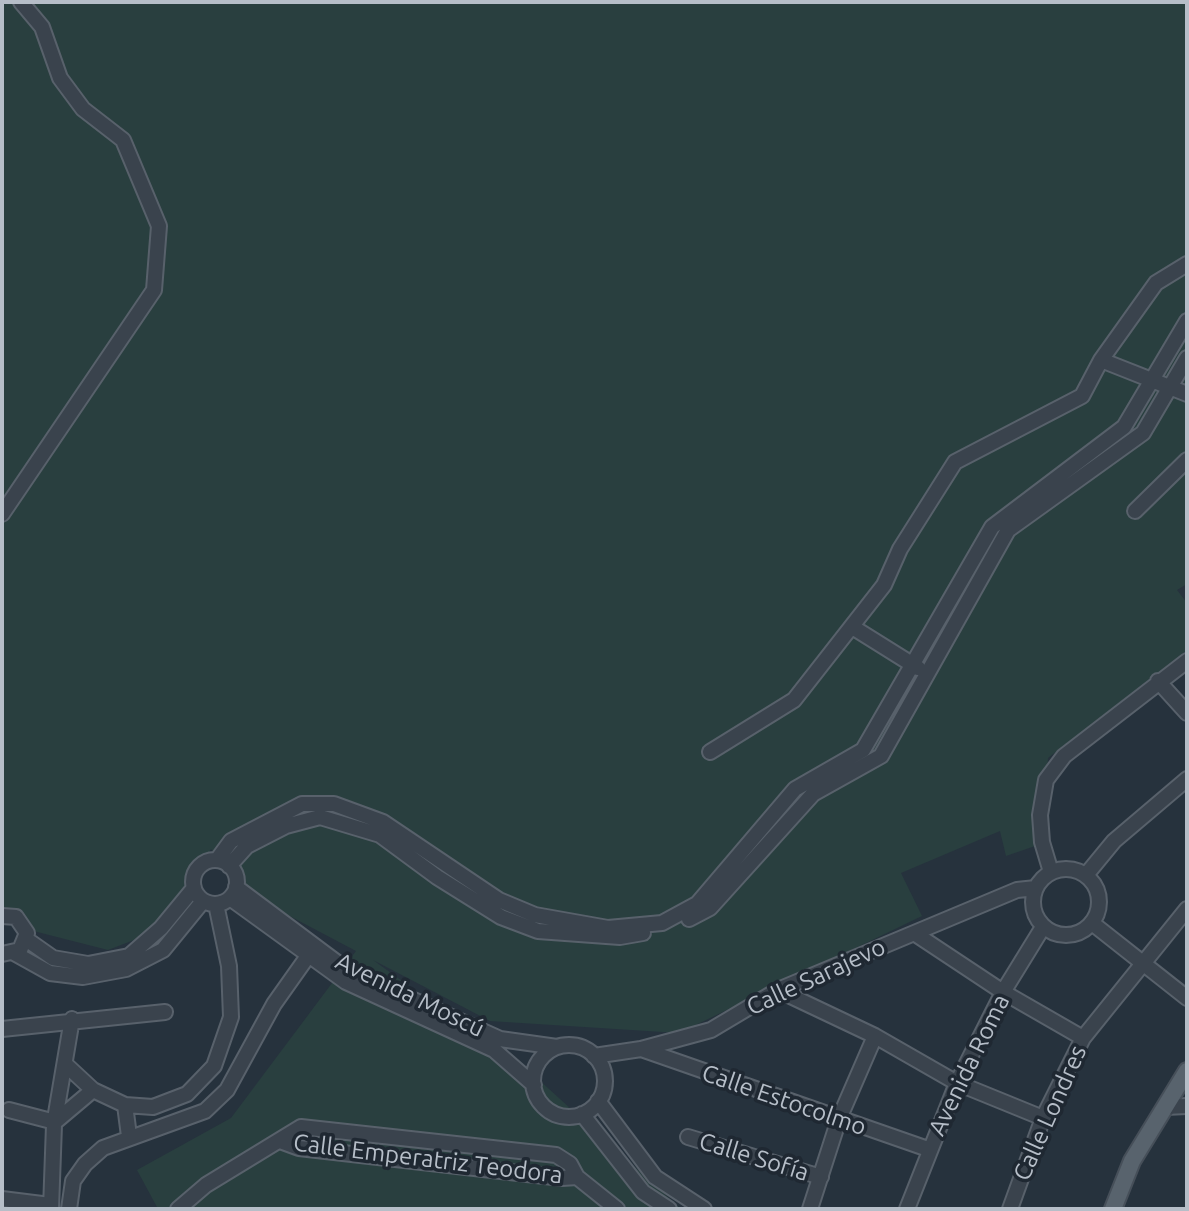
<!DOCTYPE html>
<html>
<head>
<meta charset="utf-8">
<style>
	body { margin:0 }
	#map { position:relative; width:1189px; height:1211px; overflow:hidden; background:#26323d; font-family:Ubuntu,sans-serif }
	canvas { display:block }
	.frame { position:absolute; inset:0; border:4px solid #b6bec8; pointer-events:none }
</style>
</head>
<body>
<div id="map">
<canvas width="1189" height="1211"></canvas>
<div class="frame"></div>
</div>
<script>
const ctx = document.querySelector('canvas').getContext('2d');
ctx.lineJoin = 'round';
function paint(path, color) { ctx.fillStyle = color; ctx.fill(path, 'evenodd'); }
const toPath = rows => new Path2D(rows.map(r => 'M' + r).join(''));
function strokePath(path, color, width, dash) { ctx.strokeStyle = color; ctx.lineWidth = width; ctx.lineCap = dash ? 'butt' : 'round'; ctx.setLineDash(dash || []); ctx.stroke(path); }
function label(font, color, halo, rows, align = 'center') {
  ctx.font = font + ' Ubuntu,sans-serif'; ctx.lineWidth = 7; ctx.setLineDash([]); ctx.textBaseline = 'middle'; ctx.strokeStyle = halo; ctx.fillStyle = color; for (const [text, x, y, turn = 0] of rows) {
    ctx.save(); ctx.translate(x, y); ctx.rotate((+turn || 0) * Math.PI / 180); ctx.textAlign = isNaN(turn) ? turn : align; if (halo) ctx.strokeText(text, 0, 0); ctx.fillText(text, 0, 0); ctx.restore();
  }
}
paint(toPath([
	[2,2,1187,2,1187,584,1177,590,1187,603,1187,650,1048,758,1041,844,1006,856,1000,831,901,873,922,916,679,1033,490,1021,373,960,538,1079,681,1209,158,1209,137,1170,231,1118,356,951,248,894,211,849,160,930,108,950,2,923]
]), '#293f3f');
const minor = toPath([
	[1101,360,1187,394],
	[1135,511,1187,460],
	[2,514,154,290,159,226,123,140,83,109,60,78,42,27,21,2],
	[854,628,918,668],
	[1158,681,1187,713],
	[710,752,794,700,884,585,900,549,955,462,1082,396,1101,360,1156,283,1187,264],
	[217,860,231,841,302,804,334,804,383,822,499,900,535,915,608,928,662,923,697,904,795,789,863,750,992,527,1124,427,1187,321],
	'193 882a22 22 0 1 1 44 0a22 22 0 1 1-44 0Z',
	[229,866,247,846,286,826,320,817,380,835,437,877,501,917,538,931,620,937,643,933],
	'1033 902a33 33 0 1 1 66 0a33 33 0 1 1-66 0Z',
	[1051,872,1042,842,1040,815,1046,780,1064,756,1187,661],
	[1086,875,1114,841,1187,779],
	[236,887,347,970,500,1039,557,1047],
	[230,898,346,982,494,1050,534,1085],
	[2,916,16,917,27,933,20,950,2,954],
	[689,919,710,908,813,794,881,756,1008,530,1143,433,1187,358],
	[1092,923,1187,998],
	[914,933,1003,992,1083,1038],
	[26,939,53,958,88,964,129,956,161,928,194,888],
	[14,953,50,973,83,977,126,969,163,950,203,901],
	[778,990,875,1036,957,1083,1043,1118],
	[2,1029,165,1012],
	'533 1081a36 36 0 1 1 72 0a36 36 0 1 1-72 0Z',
	[641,1049,928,1149],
	[594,1056,641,1049,711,1030,778,990,1017,890,1036,888],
	[65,1064,93,1090,125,1105,153,1107,187,1094,214,1066,231,1017,229,966,216,904],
	[598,1101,655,1177,704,1209],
	[125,1105,129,1136],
	[1165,1107,1187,1106],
	[9,1110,55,1122,93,1090],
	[582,1114,643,1192,669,1209],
	[688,1137,821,1177],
	[280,1141,299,1148,562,1178,577,1177],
	[2,1199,50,1205],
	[51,1209,54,1125,72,1019],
	[69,1209,73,1181,85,1164,103,1148,205,1111,227,1090,274,1004,308,956],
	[178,1209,206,1185,301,1127,556,1155,570,1164,577,1177,617,1209],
	[810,1209,839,1119,875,1036],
	[907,1209,957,1083,1003,992,1043,927],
	[1010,1209,1043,1118,1083,1038,1187,909]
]);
const major = toPath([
	[1113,1209,1132,1161,1187,1071]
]);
strokePath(minor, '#58616b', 18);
strokePath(major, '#464f59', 20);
strokePath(minor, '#3a434d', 14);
strokePath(major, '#58636d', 16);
label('24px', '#b6bec8', '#1f2832', [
	["Calle Sarajevo",816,977,-25],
	["Avenida Moscú",410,995,26],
	["Avenida Roma",969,1065,-64],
	["Calle Estocolmo",784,1100,19],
	["Calle Londres",1050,1113,-66],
	["Calle Sofía",754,1157,17],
	["Calle Emperatriz Teodora",428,1159,7]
]);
</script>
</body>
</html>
